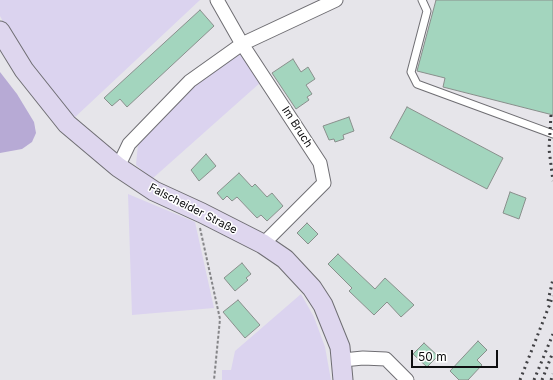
<!DOCTYPE html>
<html>
<head>
<meta charset="utf-8">
<style>
	body { margin:0 }
	#map { position:relative; width:553px; height:380px; overflow:hidden; background:#e6e5ea; font-family:Inter,sans-serif }
	canvas { display:block }
	.scale { position:absolute; left:411px; top:350px; width:87px; height:18px; box-sizing:border-box; border:2px solid #0e0e10; border-top:0; padding-left:5px; font-size:12px; line-height:14px; white-space:nowrap; color:#0e0e10; -webkit-text-stroke:3px #fff; paint-order:stroke }
</style>
</head>
<body>
<div id="map">
<canvas width="553" height="380"></canvas>
<div class="scale">50 m</div>
</div>
<script>
const ctx = document.querySelector('canvas').getContext('2d');
ctx.lineJoin = 'round';
function paint(path, color) { ctx.fillStyle = color; ctx.fill(path, 'evenodd'); }
const toPath = rows => new Path2D(rows.map(r => 'M' + r).join(''));
function strokePath(path, color, width, dash) { ctx.strokeStyle = color; ctx.lineWidth = width; ctx.lineCap = dash ? 'butt' : 'round'; ctx.setLineDash(dash || []); ctx.stroke(path); }
function label(font, color, halo, rows, align = 'center') {
  ctx.font = font + ' Inter,sans-serif'; ctx.lineWidth = 3; ctx.setLineDash([]); ctx.textBaseline = 'middle'; ctx.strokeStyle = halo; ctx.fillStyle = color; for (const [text, x, y, turn = 0] of rows) {
    ctx.save(); ctx.translate(x, y); ctx.rotate((+turn || 0) * Math.PI / 180); ctx.textAlign = isNaN(turn) ? turn : align; if (halo) ctx.strokeText(text, 0, 0); ctx.fillText(text, 0, 0); ctx.restore();
  }
}
paint(toPath([
	[0,0,200,0,72,120,28,67,0,16],
	[241,52,261,82,152,179,136,165,138,144,191,88],
	[128,194,195,222,214,308,132,315],
	[301,294,314,317,325,347,331,380,222,380,222,370,231,370,235,351]
]), '#dbd3ef');
paint(toPath([
	[0,72,17,94,34,122,36,133,32,142,22,149,0,153]
]), '#b7aad5');
const building = toPath([
	[436,0,553,0,553,115,443,87,445,78,417,71,436,0],
	[200,10,214,26,127,107,120,99,112,106,104,98,200,10],
	[293,59,301,72,308,67,315,79,306,85,312,94,307,97,309,100,296,109,272,73,293,59],
	[407,107,503,158,487,189,390,138,407,107],
	[349,117,354,131,343,135,344,139,335,142,334,139,329,140,323,126,349,117],
	[206,154,216,166,199,181,191,170,206,154],
	[239,173,252,187,255,184,267,197,272,193,283,206,267,221,261,215,257,218,237,197,232,201,227,196,223,200,217,193,239,173],
	[510,192,526,198,519,219,503,213,510,192],
	[307,223,318,234,308,244,297,233,307,223],
	[338,254,375,289,385,278,414,305,401,317,387,302,374,315,349,291,352,288,328,264,338,254],
	[242,263,251,274,246,278,248,280,235,291,224,278,242,263],
	[238,300,260,325,245,338,223,312,238,300],
	[478,341,487,350,477,360,482,365,468,380,459,380,450,371,478,341],
	[424,343,438,356,427,367,413,354,424,343]
]);
paint(building, '#a3d5be');
strokePath(building, '#898f8c', 1);
const lane = toPath([
	[422,0,427,11,411,72,417,84,553,134]
]);
const street = toPath([
	[217,0,242,44,320,163,324,183,263,244],
	[118,167,129,144,190,81,242,44,336,0],
	[343,360,363,358,386,359,407,380]
]);
const secondary = toPath([
	[0,31,24,70,67,124,118,167,154,191,202,213,263,244,285,259,312,288,323,305,340,347,343,380]
]);
strokePath(lane, '#6f6e73', 9);
strokePath(street, '#6f6e73', 15);
strokePath(secondary, '#6f6e73', 21);
strokePath(toPath([
	[200,228,220,319,214,380]
]), '#858588', 2, [3, 2]);
strokePath(lane, '#fff', 7);
strokePath(street, '#fff', 13);
strokePath(secondary, '#ded6ee', 19);
strokePath(toPath([
	[551,115,549,149,553,181],
	[548,301,553,279],
	[520,380,553,296],
	[534,380,553,334],
	[542,380,553,352],
	[551,380,553,374]
]), '#414144', 3, [2, 4]);
label('11px', '#0e0e10', '#fff', [
	["Im Bruch",297,127,57],
	["Falscheider Straße",193,209,27]
]);
</script>
</body>
</html>
